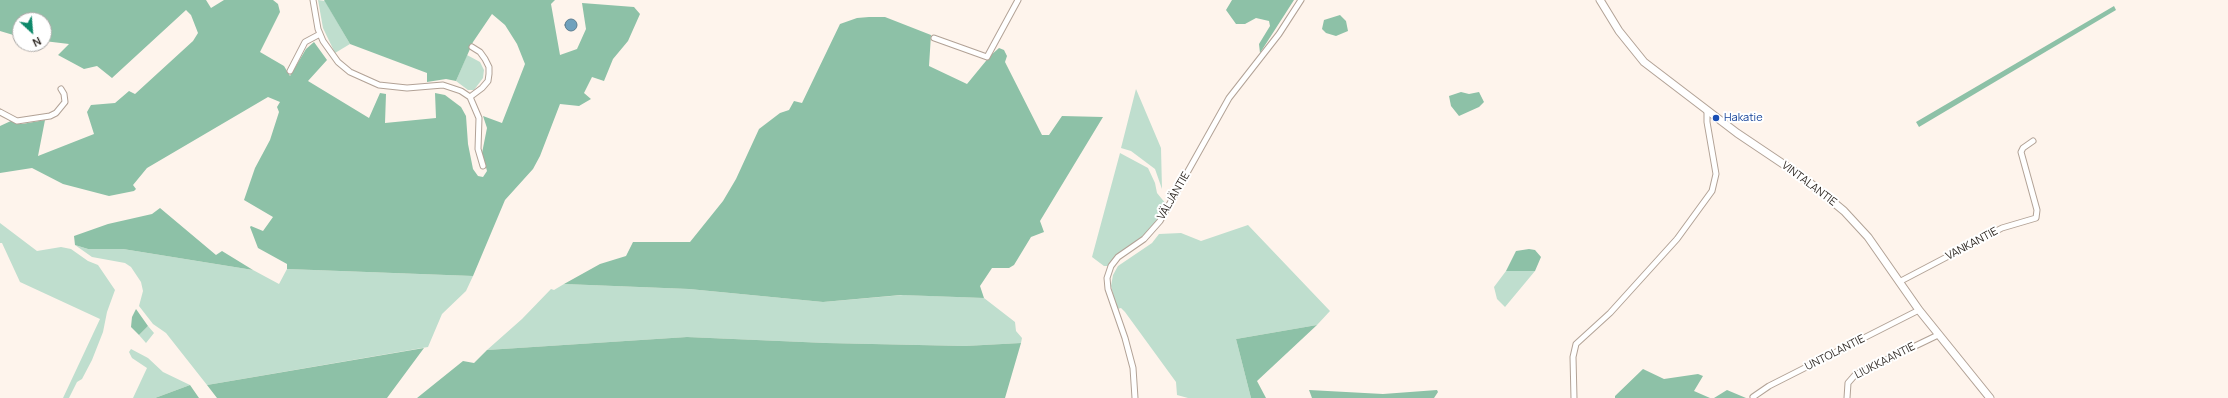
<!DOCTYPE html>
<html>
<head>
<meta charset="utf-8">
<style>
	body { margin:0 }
	#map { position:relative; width:2228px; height:398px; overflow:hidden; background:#fef4ec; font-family:Manrope,sans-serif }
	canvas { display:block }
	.north { position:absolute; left:12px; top:12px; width:40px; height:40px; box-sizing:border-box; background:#fff; border:1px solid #aca9a7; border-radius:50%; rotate:154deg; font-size:11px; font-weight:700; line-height:16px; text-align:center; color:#2f2924 }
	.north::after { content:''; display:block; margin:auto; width:14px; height:18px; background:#0d886a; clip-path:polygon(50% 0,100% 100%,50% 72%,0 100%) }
</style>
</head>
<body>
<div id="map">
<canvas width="2228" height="398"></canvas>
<div class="north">N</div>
</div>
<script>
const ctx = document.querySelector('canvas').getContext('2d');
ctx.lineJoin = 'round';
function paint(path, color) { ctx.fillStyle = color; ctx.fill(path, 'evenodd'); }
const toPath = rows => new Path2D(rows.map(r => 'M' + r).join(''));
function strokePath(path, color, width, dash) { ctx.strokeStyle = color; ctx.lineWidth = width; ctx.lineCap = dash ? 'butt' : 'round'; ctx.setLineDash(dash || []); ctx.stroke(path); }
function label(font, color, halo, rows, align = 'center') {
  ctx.font = font + ' Manrope,sans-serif'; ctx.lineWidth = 4; ctx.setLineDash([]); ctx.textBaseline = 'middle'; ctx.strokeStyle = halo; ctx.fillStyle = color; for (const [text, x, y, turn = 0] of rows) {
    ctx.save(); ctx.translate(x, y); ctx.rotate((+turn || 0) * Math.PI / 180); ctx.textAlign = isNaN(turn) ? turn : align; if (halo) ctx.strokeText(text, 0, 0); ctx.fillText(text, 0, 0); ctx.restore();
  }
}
paint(toPath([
	[318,0,325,1,350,44,335,53,323,28],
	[467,55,480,62,484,70,483,78,474,90,468,90,456,81],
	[1136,89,1161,148,1162,189,1155,169,1131,151,1121,148],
	[1120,153,1148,168,1155,183,1157,193,1166,204,1154,226,1142,239,1113,260,1108,266,1104,266,1092,257],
	[0,223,37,251,61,247,71,249,88,261,98,265,115,290,107,312,103,332,92,360,82,379,77,382,69,398,63,398,100,319,20,282,2,243,0,243],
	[1248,225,1330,311,1317,325,1236,339,1251,398,1188,398,1177,395,1176,382,1125,312,1121,308,1117,309,1111,286,1113,275,1118,266,1152,243,1159,234,1181,233,1201,241],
	[75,245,88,249,123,249,253,270,279,284,287,269,473,276,466,291,442,314,428,347,207,385,166,333,153,324,139,306,143,291,141,282,131,267,125,263,92,257],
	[1506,271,1535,271,1505,307,1497,299,1494,287],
	[564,284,689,289,823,302,903,295,984,298,1015,322,1016,331,1022,338,1021,343,965,346,826,343,687,337,487,350,522,319,551,289,554,290],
	[148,326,154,333,146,343,139,335],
	[131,349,148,358,163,372,190,385,155,398,133,398,147,368,132,358,129,352]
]), '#bfdece');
paint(toPath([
	[0,0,206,0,211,8,224,0,273,0,278,4,280,12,260,52,284,66,290,76,306,49,314,42,327,60,308,81,369,118,380,93,386,94,385,123,436,118,435,93,445,95,461,107,466,116,468,144,473,169,478,176,483,177,487,171,482,153,487,128,483,116,502,123,525,64,517,44,505,25,492,14,473,42,456,81,446,79,427,82,427,73,350,44,324,0,555,0,551,4,560,55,577,49,586,29,582,3,634,7,640,14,628,41,613,59,604,81,592,77,584,93,591,99,579,106,560,104,540,156,533,169,505,200,473,276,287,269,287,264,258,248,250,227,251,226,263,231,273,217,244,200,255,168,270,140,279,112,277,107,280,102,268,97,147,168,133,185,136,189,134,191,109,196,63,184,32,168,0,173,0,126,13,120,22,124,45,120,38,156,94,134,87,112,91,105,115,103,129,91,135,94,193,41,198,33,191,15,186,10,112,78,97,66,84,69,58,55,69,44,44,41,44,20,20,20,20,37,0,31],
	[1232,0,1294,0,1260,53,1259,44,1270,26,1269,21,1256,18,1245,24,1236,24,1226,10],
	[2114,6,2116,10,1919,127,1916,122],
	[1340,15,1346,21,1348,31,1336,36,1326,33,1322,29,1324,20],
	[869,17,885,17,931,35,929,66,967,84,990,56,999,48,1004,50,1007,56,1005,62,1042,135,1049,135,1062,116,1103,117,1040,221,1044,232,1031,237,1014,265,1009,268,992,268,980,286,984,298,901,295,823,302,689,289,564,284,600,264,626,256,633,242,690,242,723,201,736,179,759,129,780,113,789,110,794,101,802,103,840,24,857,18],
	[1461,92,1469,94,1479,92,1484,102,1479,107,1459,116,1451,106,1449,96],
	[160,208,216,255,222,251,253,270,123,249,88,249,75,245,74,236,108,224,152,214],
	[1529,249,1535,250,1541,257,1535,271,1506,271,1516,251],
	[136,309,148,326,139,335,131,327,132,317],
	[1317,325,1257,381,1266,398,1251,398,1236,339],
	[687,337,826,343,965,346,1021,343,1005,398,417,398,463,361,474,363,487,350],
	[424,348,387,398,217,398,207,385],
	[1643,369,1664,379,1698,374,1703,376,1694,391,1710,398,1615,398,1615,396],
	[190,385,199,398,155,398],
	[1309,390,1383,394,1437,390,1438,392,1434,398,1312,398],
	[1727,390,1746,398,1714,398]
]), '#8dc1a7');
const water = toPath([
	'565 25a6 6 0 1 1 12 0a6 6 0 1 1-12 0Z'
]);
paint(water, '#6fa1bd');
strokePath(water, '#5c7d8f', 1);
const minor = toPath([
	[313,0,318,29,323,41,338,62,350,72,379,85,407,88,443,85,461,91,470,97,479,118,478,149,483,166],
	[934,38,987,57,1018,0],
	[290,71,305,42,320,34],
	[470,97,482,88,488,81,489,74,489,67,485,59,480,52,472,47],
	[0,112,17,121,50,116,56,113,65,102,64,94,61,89],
	[1899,282,2002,228,2036,218,2037,210,2021,152,2023,148,2033,141],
	[1753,397,1769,386,1919,310],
	[1135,398,1133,368,1125,338,1108,289,1107,278,1111,266,1118,257,1144,239,1160,221,1229,98,1279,34,1301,0],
	[1574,398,1573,357,1576,344,1610,313,1677,239,1712,191,1716,174,1707,122,1707,111],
	[1847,398,1848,383,1855,375,1938,335]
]);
const tertiary = toPath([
	[1600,0,1619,31,1644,62,1737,133,1804,178,1844,211,1868,237,1919,310,1990,398]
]);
strokePath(minor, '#b2a296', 7);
strokePath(tertiary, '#b2a296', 9);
strokePath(minor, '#fff', 5);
strokePath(tertiary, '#fff', 7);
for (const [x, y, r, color] of [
	[1716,118,4,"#1a4fb4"]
]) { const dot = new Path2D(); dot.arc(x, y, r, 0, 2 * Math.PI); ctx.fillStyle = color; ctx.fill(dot); strokePath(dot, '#fff', 1.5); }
label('11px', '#164399', '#fff', [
	["Hakatie",1724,118]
], 'left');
label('11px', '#2f2924', '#fff', [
	["VINTALANTIE",1809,184,37],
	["VÄLJÄNTIE",1174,196,-60],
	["VANKANTIE",1972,244,-28],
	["UNTOLANTIE",1835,353,-27],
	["LIUKKAANTIE",1885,361,-27]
]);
</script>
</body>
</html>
